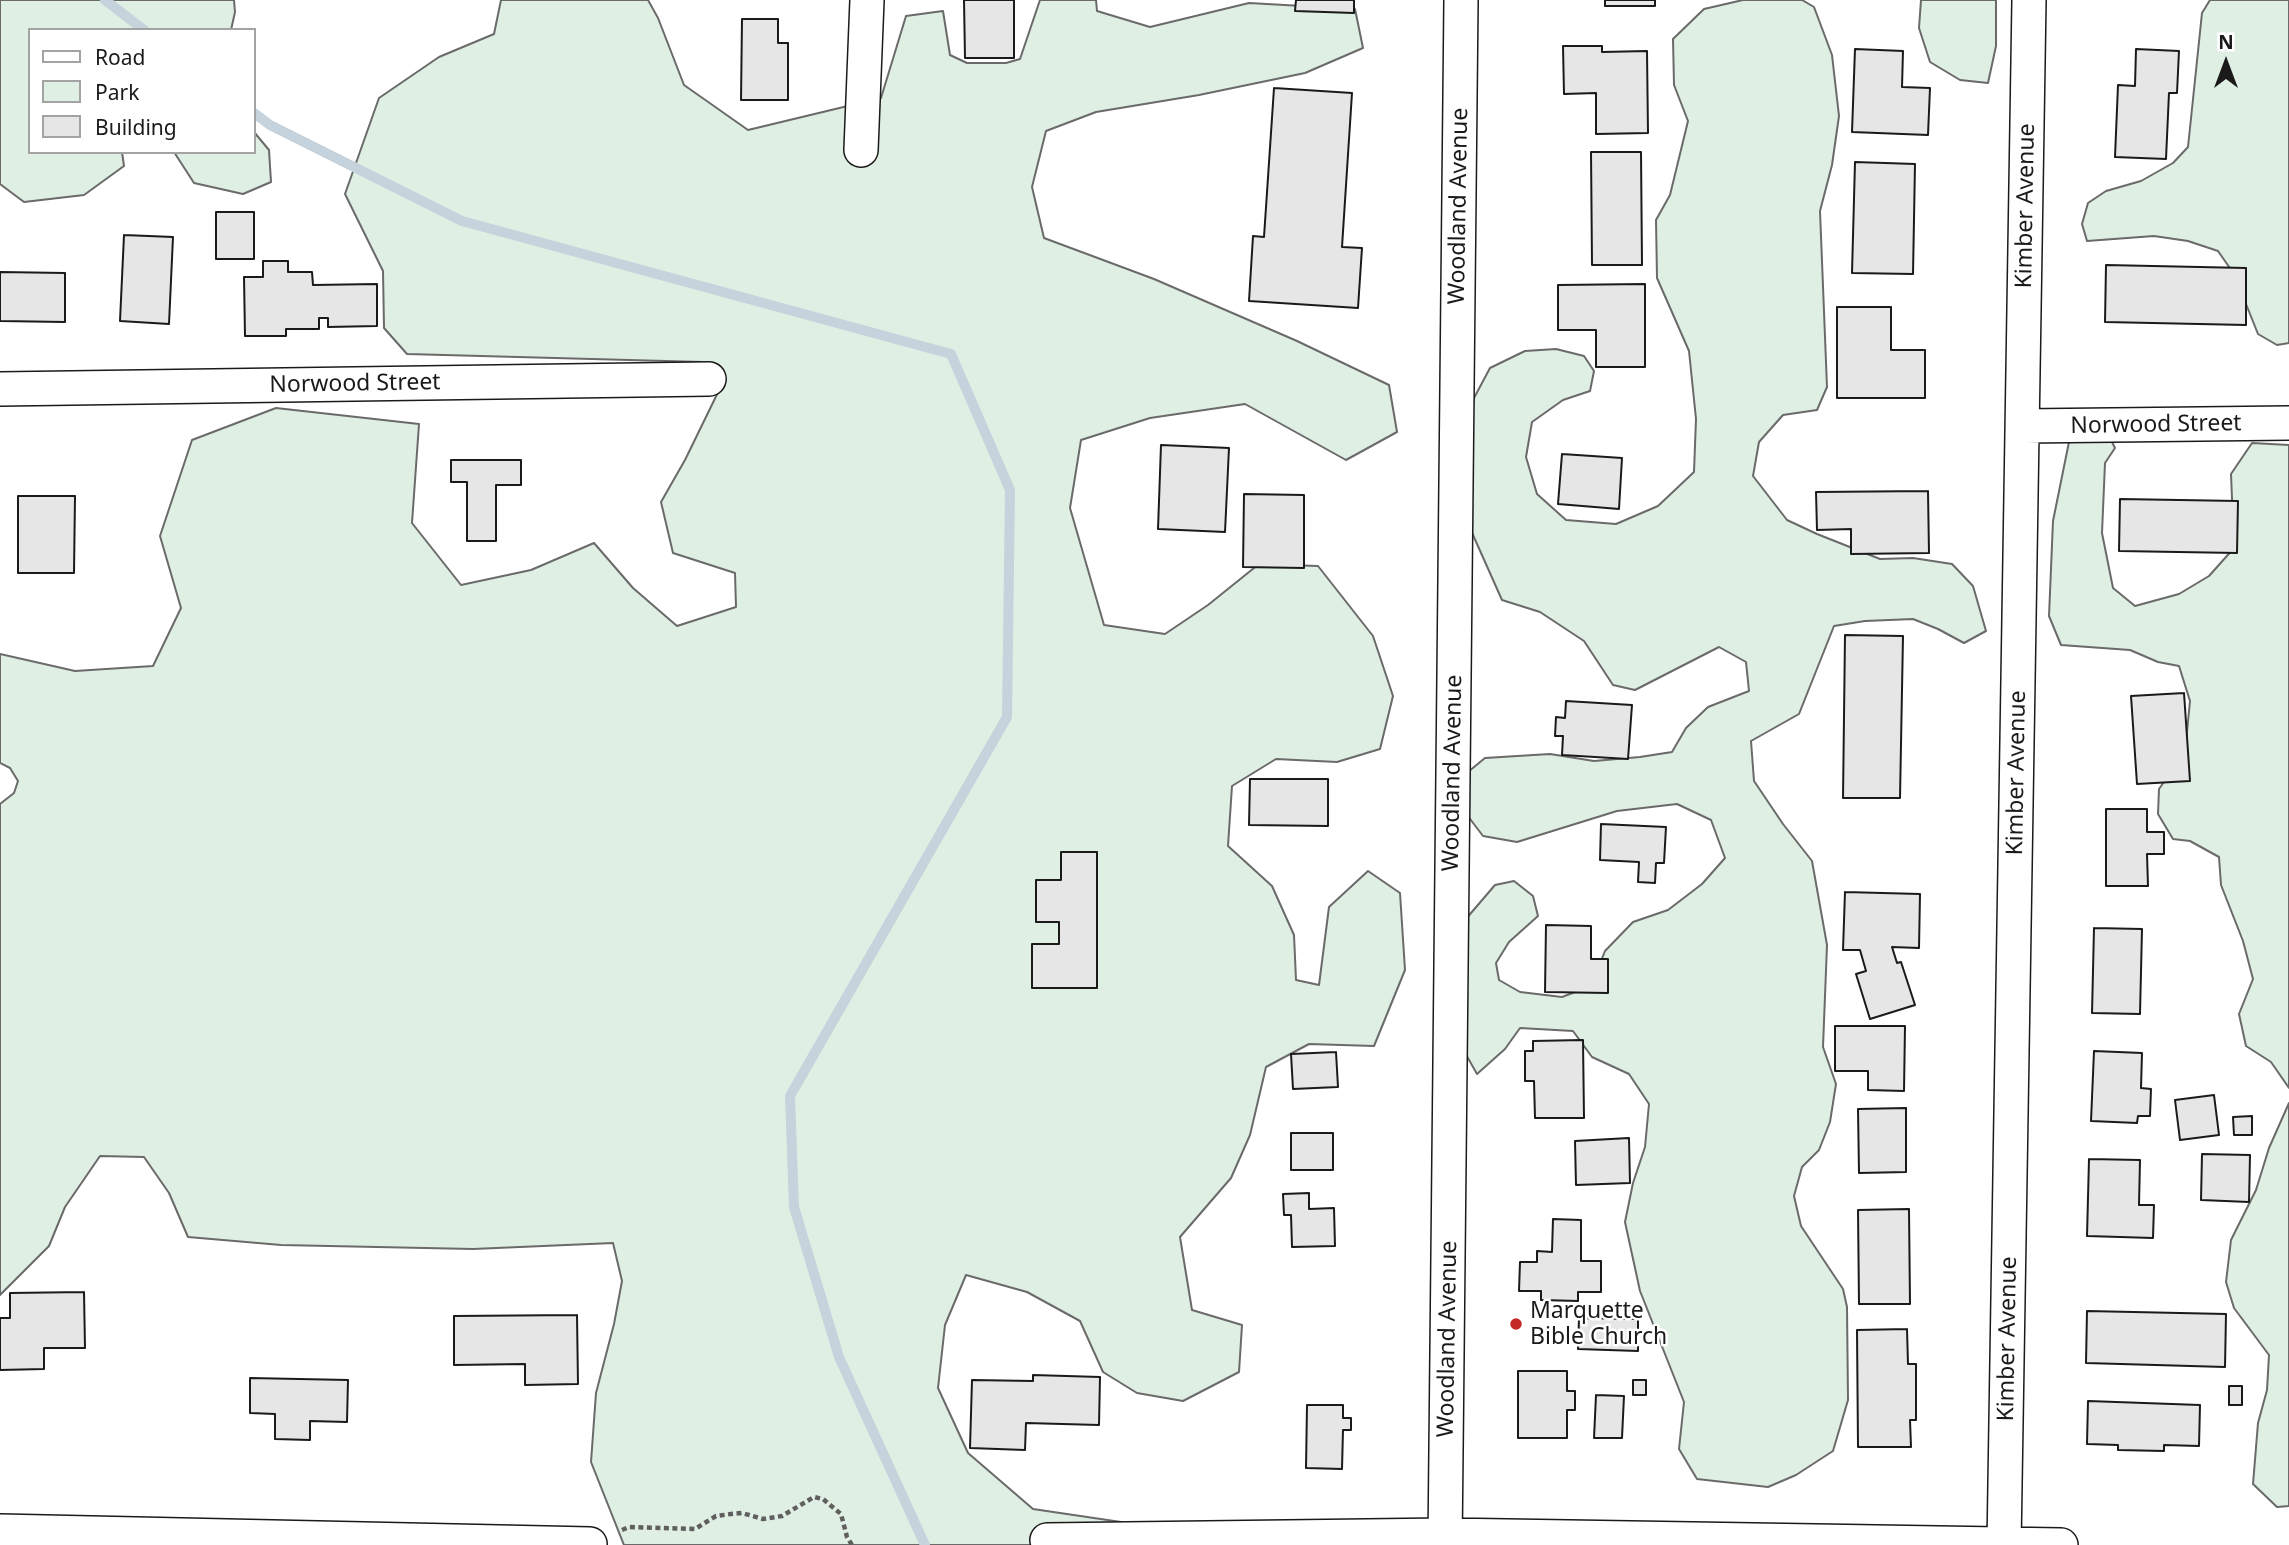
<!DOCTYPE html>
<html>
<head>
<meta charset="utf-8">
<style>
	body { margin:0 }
	#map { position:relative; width:2289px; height:1545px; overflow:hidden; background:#fff; font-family:"Noto Sans",sans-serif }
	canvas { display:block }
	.legend { position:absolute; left:28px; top:28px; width:228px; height:126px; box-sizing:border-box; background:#fff; border:2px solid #a3a3a3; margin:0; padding:9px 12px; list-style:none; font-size:21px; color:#1a1a1a }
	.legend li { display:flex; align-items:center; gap:14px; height:35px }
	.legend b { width:35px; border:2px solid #a3a3a3 }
	.north { position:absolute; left:2191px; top:28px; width:70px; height:70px; -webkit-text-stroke:5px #fff; paint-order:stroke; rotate:0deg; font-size:19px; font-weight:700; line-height:28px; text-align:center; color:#1a1a1a }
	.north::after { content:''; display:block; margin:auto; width:24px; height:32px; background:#1a1a1a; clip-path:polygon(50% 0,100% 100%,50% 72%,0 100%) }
</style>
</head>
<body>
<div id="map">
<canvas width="2289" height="1545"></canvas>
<ul class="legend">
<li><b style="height:9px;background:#fff"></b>Road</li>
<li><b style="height:19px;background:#e0efe3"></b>Park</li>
<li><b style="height:19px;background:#e6e6e6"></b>Building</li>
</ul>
<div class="north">N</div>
</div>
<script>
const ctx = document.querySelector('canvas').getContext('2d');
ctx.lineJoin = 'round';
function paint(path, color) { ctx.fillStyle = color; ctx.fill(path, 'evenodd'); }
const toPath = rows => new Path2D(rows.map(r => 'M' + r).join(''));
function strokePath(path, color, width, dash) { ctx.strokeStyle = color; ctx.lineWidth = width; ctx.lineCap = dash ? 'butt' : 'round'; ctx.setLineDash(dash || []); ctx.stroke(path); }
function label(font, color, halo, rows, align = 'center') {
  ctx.font = font + ' "Noto Sans",sans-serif'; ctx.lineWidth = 5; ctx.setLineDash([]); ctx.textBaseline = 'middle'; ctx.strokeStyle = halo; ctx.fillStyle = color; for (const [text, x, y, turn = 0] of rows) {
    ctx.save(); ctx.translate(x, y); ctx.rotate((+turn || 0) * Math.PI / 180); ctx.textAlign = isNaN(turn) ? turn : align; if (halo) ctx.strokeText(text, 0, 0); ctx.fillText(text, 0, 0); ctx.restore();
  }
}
const green = toPath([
	[0,0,234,0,235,12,231,30,30,30,30,152,122,152,124,166,84,195,24,202,0,184,0,0],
	[501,0,648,0,658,18,684,85,748,130,881,98,906,16,943,11,950,55,967,63,1006,63,1020,59,1040,0,1096,0,1097,11,1150,27,1249,3,1355,9,1363,48,1305,73,1199,95,1096,112,1046,131,1032,187,1044,238,1154,279,1297,341,1389,385,1397,432,1346,460,1245,404,1150,418,1081,440,1070,508,1104,625,1165,634,1208,605,1259,564,1318,566,1373,636,1393,696,1380,749,1337,762,1276,759,1232,786,1228,846,1272,886,1294,935,1296,980,1319,985,1329,907,1368,871,1400,893,1405,970,1374,1046,1309,1044,1266,1067,1250,1135,1231,1178,1180,1237,1192,1310,1242,1325,1239,1372,1183,1401,1137,1393,1103,1372,1080,1321,1027,1292,966,1275,945,1325,938,1388,968,1453,1033,1509,1121,1522,1162,1545,624,1545,591,1462,596,1393,614,1324,622,1281,613,1243,473,1249,281,1245,188,1237,169,1193,144,1157,100,1156,65,1207,49,1246,0,1295,0,804,14,793,18,781,10,768,0,763,0,654,75,671,153,666,181,608,160,536,192,440,276,408,419,424,412,523,461,585,531,570,594,543,633,588,677,626,736,607,735,573,673,553,661,502,685,460,724,380,703,362,407,354,384,328,383,271,345,194,379,98,439,57,494,34,501,0],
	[1743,0,1802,0,1814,7,1832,55,1839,116,1832,165,1820,211,1827,387,1817,410,1783,415,1759,442,1753,476,1787,520,1817,534,1880,559,1913,558,1952,564,1973,586,1986,631,1964,643,1938,629,1913,619,1865,621,1834,626,1799,714,1751,741,1754,781,1783,824,1812,861,1827,945,1823,1047,1836,1084,1830,1122,1819,1150,1802,1167,1794,1196,1801,1226,1843,1289,1847,1307,1848,1400,1833,1451,1796,1475,1768,1487,1697,1479,1679,1449,1684,1402,1640,1291,1625,1222,1633,1183,1645,1147,1649,1104,1629,1074,1592,1057,1573,1031,1520,1028,1505,1049,1477,1074,1460,1044,1465,920,1495,885,1514,881,1533,896,1538,916,1509,942,1496,963,1499,980,1520,992,1562,997,1591,986,1605,951,1633,922,1668,910,1702,884,1725,858,1711,820,1677,804,1617,811,1517,842,1483,836,1464,811,1468,772,1485,758,1550,754,1594,761,1640,757,1672,752,1686,728,1708,707,1749,691,1746,662,1719,647,1635,690,1613,685,1584,641,1540,612,1502,600,1469,526,1468,452,1474,398,1490,368,1525,351,1556,349,1584,356,1594,371,1590,391,1563,400,1532,422,1526,457,1537,494,1566,520,1616,524,1658,506,1694,472,1696,419,1689,351,1657,278,1656,220,1670,195,1688,121,1674,85,1673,39,1704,9,1743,0],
	[1921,0,1996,0,1996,46,1988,83,1960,80,1930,62,1919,28,1921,0],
	[2210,0,2289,0,2289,343,2277,345,2258,334,2234,274,2218,251,2188,241,2154,236,2087,241,2082,224,2088,203,2106,191,2141,181,2173,163,2188,147,2202,13,2210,0],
	[254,132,269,150,271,182,243,194,194,183,174,152,254,152,254,132],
	[2106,430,2115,448,2105,463,2102,533,2113,588,2135,606,2179,594,2209,576,2234,548,2231,474,2252,443,2289,445,2289,1088,2271,1062,2246,1046,2239,1014,2253,979,2243,941,2221,885,2219,857,2190,841,2173,839,2158,814,2159,789,2185,752,2190,701,2179,666,2158,662,2130,650,2061,645,2049,616,2053,521,2071,432,2106,430],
	[2289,1103,2289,1506,2277,1507,2253,1484,2258,1423,2267,1390,2269,1355,2234,1308,2226,1282,2231,1240,2256,1190,2269,1148,2289,1103]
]);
paint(green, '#e0efe3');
strokePath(green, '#6a6a6a', 2);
strokePath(toPath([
	[105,0,144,30],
	[254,113,270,125,462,221,951,354,1010,490,1007,717,790,1096,794,1207,839,1357,925,1545]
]), '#c6d2dc', 10);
const building = toPath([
	[964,0,1014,0,1014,58,965,58,964,0],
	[1296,0,1354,0,1354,13,1295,11,1296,0],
	[1605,0,1655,0,1655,6,1605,6,1605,0],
	[742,19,778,19,778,43,788,43,788,100,741,100,742,19],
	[1563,46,1602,46,1602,52,1647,51,1648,133,1596,134,1596,93,1564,94,1563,46],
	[1855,49,1903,51,1902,87,1930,88,1928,135,1852,132,1855,49],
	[2136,49,2179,51,2177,93,2169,93,2166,159,2115,157,2118,85,2135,86,2136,49],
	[1274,88,1352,93,1342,247,1362,248,1358,308,1249,301,1253,236,1264,237,1274,88],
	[1591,152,1641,152,1642,265,1592,265,1591,152],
	[1855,162,1915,164,1913,274,1852,273,1855,162],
	[216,212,254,212,254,259,216,259,216,212],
	[124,235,173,237,169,324,120,321,124,235],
	[263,261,288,261,288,272,312,272,313,285,377,284,377,326,328,327,328,318,319,318,319,329,286,329,286,336,245,336,244,277,263,277,263,261],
	[2106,265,2246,268,2246,325,2105,322,2106,265],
	[0,272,65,273,65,322,0,321,0,272],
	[1645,284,1645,367,1596,367,1596,330,1558,330,1558,285,1645,284],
	[1837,307,1891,307,1891,350,1925,350,1925,398,1837,398,1837,307],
	[1161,445,1229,448,1225,532,1158,529,1161,445],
	[1562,454,1622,458,1619,509,1558,504,1562,454],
	[451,460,521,460,521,485,496,485,496,541,467,541,467,482,451,482,451,460],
	[1928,491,1929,553,1851,554,1851,529,1817,530,1816,492,1928,491],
	[1244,494,1304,495,1304,568,1243,567,1244,494],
	[18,496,75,496,74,573,18,573,18,496],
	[2120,499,2238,501,2237,553,2119,551,2120,499],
	[1845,635,1903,636,1900,798,1843,798,1845,635],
	[2184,693,2190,781,2137,784,2131,696,2184,693],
	[1566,701,1632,705,1628,759,1562,755,1563,736,1555,736,1556,717,1565,718,1566,701],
	[1250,779,1328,779,1328,826,1249,825,1250,779],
	[2106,809,2147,809,2147,832,2164,832,2164,854,2147,854,2148,886,2106,886,2106,809],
	[1601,824,1666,827,1664,863,1656,863,1655,883,1638,882,1639,862,1600,860,1601,824],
	[1061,852,1097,852,1097,988,1032,988,1032,944,1059,944,1059,922,1036,922,1036,880,1061,880,1061,852],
	[1845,892,1920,894,1919,948,1892,947,1897,963,1901,962,1915,1005,1870,1019,1856,974,1866,971,1860,950,1843,950,1845,892],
	[1546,925,1591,926,1591,959,1608,959,1608,993,1545,992,1546,925],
	[2094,928,2142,929,2140,1014,2092,1013,2094,928],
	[1835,1026,1905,1026,1904,1091,1868,1090,1868,1071,1835,1071,1835,1026],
	[1583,1040,1584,1118,1535,1118,1534,1081,1525,1081,1525,1051,1533,1051,1533,1041,1583,1040],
	[2094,1051,2142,1053,2141,1088,2151,1089,2150,1116,2138,1116,2137,1123,2091,1121,2094,1051],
	[1336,1052,1338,1087,1293,1089,1291,1054,1336,1052],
	[2214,1095,2219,1135,2180,1140,2175,1100,2214,1095],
	[1906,1108,1906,1172,1859,1173,1858,1109,1906,1108],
	[2252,1116,2252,1135,2234,1135,2233,1117,2252,1116],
	[1291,1133,1333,1133,1333,1170,1291,1170,1291,1133],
	[1629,1138,1630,1183,1576,1185,1575,1141,1629,1138],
	[2202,1154,2250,1155,2249,1202,2201,1200,2202,1154],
	[2089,1159,2140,1160,2139,1205,2154,1205,2153,1238,2087,1236,2089,1159],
	[1309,1193,1309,1209,1334,1208,1335,1246,1292,1247,1291,1215,1284,1215,1283,1194,1309,1193],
	[1909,1209,1910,1304,1859,1304,1858,1210,1909,1209],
	[1553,1219,1581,1220,1581,1261,1601,1261,1601,1292,1578,1292,1578,1301,1541,1300,1541,1291,1519,1291,1520,1262,1537,1262,1537,1251,1552,1252,1553,1219],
	[84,1292,85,1348,44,1348,44,1369,0,1370,0,1318,10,1318,10,1293,84,1292],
	[2087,1311,2226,1314,2225,1367,2086,1363,2087,1311],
	[577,1315,578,1384,525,1385,525,1364,454,1365,454,1316,577,1315],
	[1579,1318,1638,1319,1638,1351,1578,1349,1579,1318],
	[1907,1329,1908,1364,1916,1364,1916,1420,1910,1420,1911,1447,1858,1447,1857,1330,1907,1329],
	[1518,1371,1567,1371,1567,1391,1575,1391,1575,1410,1567,1410,1567,1438,1518,1438,1518,1371],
	[1033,1375,1100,1377,1099,1425,1026,1423,1025,1450,970,1448,972,1380,1033,1381,1033,1375],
	[250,1378,348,1380,347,1422,310,1421,310,1440,275,1439,275,1414,250,1413,250,1378],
	[1633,1380,1646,1380,1646,1395,1633,1395,1633,1380],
	[2229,1386,2242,1386,2242,1405,2229,1405,2229,1386],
	[1596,1395,1624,1396,1622,1438,1594,1438,1596,1395],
	[2088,1401,2200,1405,2199,1446,2164,1445,2164,1451,2118,1450,2118,1445,2087,1444,2088,1401],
	[1307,1405,1343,1405,1343,1418,1351,1418,1351,1430,1343,1430,1342,1469,1306,1468,1307,1405]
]);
paint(building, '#e6e6e6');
strokePath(building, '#1a1a1a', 2);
const minor = toPath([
	[861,150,867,0],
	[0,389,709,379],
	[2024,426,2289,423],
	[0,1531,590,1544],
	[1047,1540,1446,1535,2061,1545],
	[1445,1545,1461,0],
	[2004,1545,2029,0]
]);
strokePath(minor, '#1a1a1a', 36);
strokePath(toPath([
	[622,1530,629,1527,695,1529,716,1516,731,1514,742,1513,763,1519,782,1516,814,1497,823,1499,841,1514,847,1537,852,1545]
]), '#5f5f5f', 4.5, [5, 3.5]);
strokePath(minor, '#fff', 33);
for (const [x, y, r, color] of [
	[1516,1324,7,"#c62828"]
]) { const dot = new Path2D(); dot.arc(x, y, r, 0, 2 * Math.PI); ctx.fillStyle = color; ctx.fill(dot); strokePath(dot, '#fff', 2.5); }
label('23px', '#1a1a1a', '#fff', [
	["Woodland Avenue",1459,206,-89],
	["Kimber Avenue",2026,206,-89],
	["Norwood Street",355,384,-1],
	["Norwood Street",2156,425,-1],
	["Woodland Avenue",1453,773,-89],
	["Kimber Avenue",2017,773,-89],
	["Woodland Avenue",1448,1339,-89],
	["Kimber Avenue",2008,1339,-89]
]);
label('23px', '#1a1a1a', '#fff', [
	["Marquette",1530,1311],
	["Bible Church",1530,1337]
], 'left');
</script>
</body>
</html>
